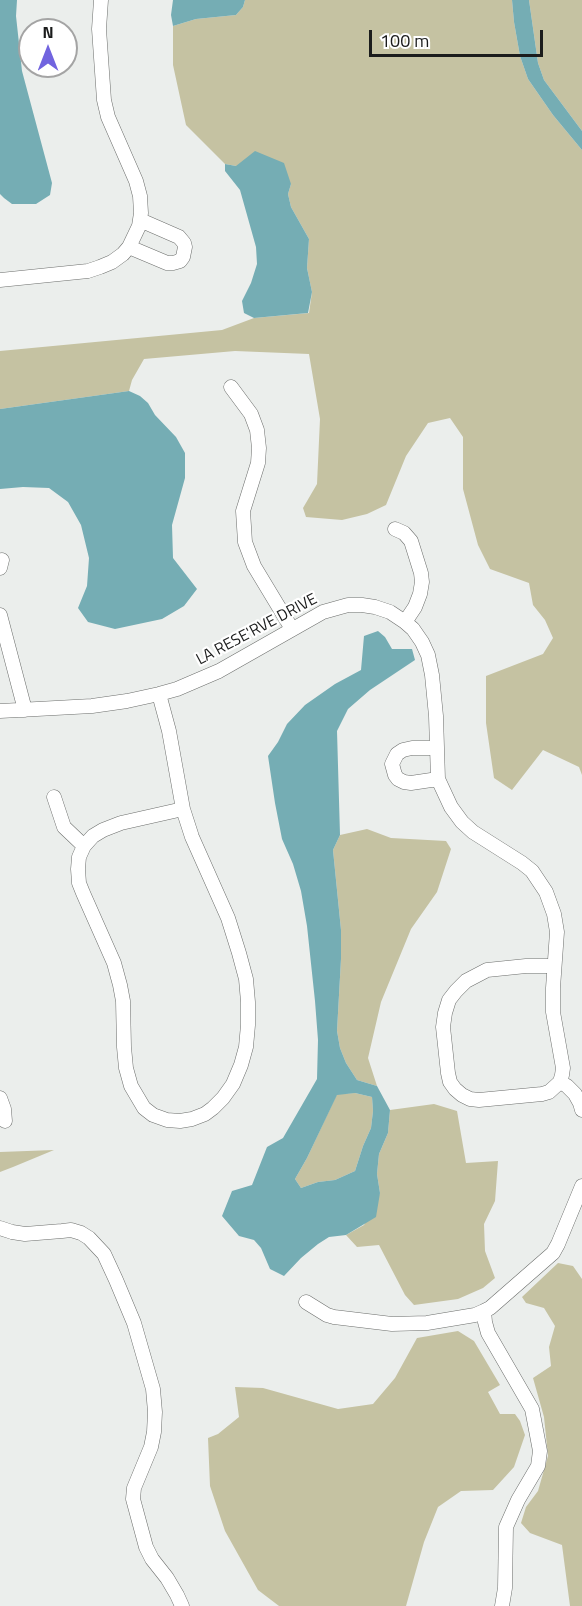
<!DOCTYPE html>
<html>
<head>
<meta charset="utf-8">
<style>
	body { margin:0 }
	#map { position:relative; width:582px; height:1606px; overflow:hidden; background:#ebeeec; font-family:"Titillium Web",sans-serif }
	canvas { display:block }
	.north { position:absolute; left:18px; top:18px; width:60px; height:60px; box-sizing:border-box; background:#fff; border:2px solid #a4a4a4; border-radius:50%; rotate:0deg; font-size:16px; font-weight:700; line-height:24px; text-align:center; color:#1b1c1c }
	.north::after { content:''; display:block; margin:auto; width:21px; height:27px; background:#7164df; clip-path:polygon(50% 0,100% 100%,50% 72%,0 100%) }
	.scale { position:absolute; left:369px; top:30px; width:174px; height:27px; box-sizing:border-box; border:3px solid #1b1c1c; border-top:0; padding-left:8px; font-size:18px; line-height:21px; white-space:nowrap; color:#1b1c1c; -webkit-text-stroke:4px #fff; paint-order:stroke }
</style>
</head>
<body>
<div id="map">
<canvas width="582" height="1606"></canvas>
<div class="north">N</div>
<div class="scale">100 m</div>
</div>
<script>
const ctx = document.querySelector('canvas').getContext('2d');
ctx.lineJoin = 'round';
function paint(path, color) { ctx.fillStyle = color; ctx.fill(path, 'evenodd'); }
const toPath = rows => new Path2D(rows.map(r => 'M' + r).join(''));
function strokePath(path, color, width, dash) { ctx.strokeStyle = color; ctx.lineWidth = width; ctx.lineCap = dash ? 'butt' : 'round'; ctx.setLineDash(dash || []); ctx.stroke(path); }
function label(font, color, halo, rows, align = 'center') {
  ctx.font = font + ' "Titillium Web",sans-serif'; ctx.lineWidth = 4.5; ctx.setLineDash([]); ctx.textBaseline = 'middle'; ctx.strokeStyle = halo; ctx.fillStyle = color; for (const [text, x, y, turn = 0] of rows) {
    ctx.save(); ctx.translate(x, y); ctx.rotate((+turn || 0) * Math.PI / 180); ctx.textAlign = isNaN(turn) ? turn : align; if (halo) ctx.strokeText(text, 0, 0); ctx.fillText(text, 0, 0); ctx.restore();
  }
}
paint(toPath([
	[245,0,512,0,514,22,520,56,528,79,553,115,582,150,582,775,579,767,543,750,512,790,494,778,486,723,486,676,543,654,553,638,545,620,533,605,529,583,490,569,478,545,463,489,463,437,450,418,428,423,406,456,386,505,367,514,342,520,306,517,303,508,317,484,320,419,309,354,235,351,144,359,132,380,129,391,0,409,0,351,222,330,254,318,309,313,312,292,307,268,309,239,291,207,288,194,291,184,236,166,225,164,186,125,173,65,173,26,196,19,236,15,243,7],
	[529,0,582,0,582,131,544,80,538,63],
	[367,829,391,838,446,841,451,849,437,892,411,929,381,1002,368,1058,377,1086,357,1080,346,1063,340,1048,337,1031,341,959,341,930,333,850,340,835],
	[355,1093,372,1097,373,1111,371,1128,363,1146,355,1171,335,1180,318,1182,301,1188,295,1179,307,1158,337,1094],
	[434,1104,457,1111,466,1163,498,1161,495,1201,484,1224,485,1251,495,1278,483,1288,458,1299,414,1305,405,1295,379,1245,357,1247,346,1235,364,1225,380,1193,377,1174,379,1154,388,1133,390,1110],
	[54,1150,13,1167,0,1172,0,1152],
	[558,1263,573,1266,582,1279,582,1606,570,1606,562,1545,530,1533,521,1523,526,1507,538,1491,548,1456,544,1417,533,1378,551,1366,549,1347,555,1326,544,1308,526,1303,522,1297],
	[458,1331,474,1341,500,1385,488,1392,500,1414,515,1414,520,1421,525,1435,514,1467,493,1490,461,1491,438,1507,424,1542,406,1606,279,1606,258,1590,225,1531,210,1486,208,1438,218,1434,239,1417,235,1387,263,1388,338,1409,373,1404,395,1378,417,1338]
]), '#c5c2a2');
paint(toPath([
	[0,0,17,0,16,16,22,71,52,183,50,195,36,204,12,204,4,198,0,194],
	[173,0,245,0,243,7,236,15,196,19,173,26,171,15],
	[512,0,529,0,538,63,544,80,582,131,582,150,553,115,528,79,520,56,514,22],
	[255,151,284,163,291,184,288,194,291,207,309,239,307,268,312,292,308,313,254,318,244,313,242,301,251,283,257,264,256,247,240,190,225,171,225,164,236,166],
	[129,391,140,396,148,403,155,415,176,437,185,453,185,478,172,525,173,558,197,589,184,606,162,619,115,629,88,622,78,608,87,586,89,558,81,525,68,502,49,488,23,487,0,489,0,409],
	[378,631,385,637,392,649,412,649,415,660,370,690,348,709,337,731,340,835,333,850,341,930,341,959,337,1031,340,1048,346,1063,357,1080,377,1086,390,1110,388,1133,379,1154,377,1174,380,1193,376,1217,346,1235,329,1237,318,1244,301,1258,284,1276,270,1269,261,1248,254,1240,239,1236,222,1216,232,1191,252,1185,267,1147,283,1138,317,1079,318,1040,315,1001,307,926,301,891,293,864,282,839,275,803,268,756,278,742,287,724,305,705,335,684,361,670,364,636],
	[355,1093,372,1097,373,1111,371,1128,363,1146,355,1171,335,1180,318,1182,301,1188,295,1179,307,1158,337,1095]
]), '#75adb4');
const minor = toPath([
	[129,247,167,263,173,263,180,261,183,257,185,247,184,243,179,237,140,220],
	[0,280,88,271,100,267,112,262,123,254,129,247,139,226,141,213,140,196,136,181,108,117,104,100,99,29,101,0],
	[231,387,251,414,257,430,259,448,258,463,243,511,245,542,254,566,292,629],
	[395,529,404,533,411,541,421,573,422,582,420,594,415,607,405,622],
	[0,568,2,560],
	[0,615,25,710],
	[159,694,169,731,183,809,192,837,228,918,239,953,246,979,248,1002,248,1025,246,1047,241,1065,233,1084,223,1098,213,1108,205,1114,192,1119,180,1121,167,1120,153,1115,144,1108,131,1086,126,1068,124,1047,123,1001,120,985,114,963,83,893,79,883,78,869,79,857,84,846,93,836,103,830,121,823,183,809],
	[0,711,92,706,127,701,159,694,177,689,219,671,323,612,348,605,362,605,375,607,390,612,405,622,413,629,422,642,428,655,432,675,436,716,438,779,451,807,462,822,473,832,522,863,532,871,546,892,554,914,557,932,553,988,553,1012,563,1068,562,1075,560,1082,549,1092,542,1094,479,1100,470,1099,462,1095,455,1089,450,1082,448,1073,443,1027,445,1013,449,1000,456,991,466,981,487,970,526,966,554,966],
	[437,748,412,748,403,750,397,754,392,764,395,775,398,779,404,782,411,783,438,779],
	[54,797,64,827,84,846],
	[560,1082,567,1086,575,1094,580,1103,582,1110],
	[0,1098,4,1109,5,1121],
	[0,1228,12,1232,25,1234,62,1231,71,1230,81,1233,89,1238,104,1254,116,1280,134,1323,153,1389,155,1412,154,1432,151,1447,134,1488,133,1499,146,1547,152,1559,167,1578,177,1595,182,1606],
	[306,1302,327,1315,334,1317,392,1324,427,1323,475,1315,484,1311,490,1308,553,1253,558,1244,582,1186],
	[484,1311,485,1322,488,1333,532,1409,540,1451,538,1466,518,1500,506,1527,505,1588,502,1606]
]);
strokePath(minor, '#6c6e6c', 15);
strokePath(minor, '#fff', 14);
label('16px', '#1b1c1c', '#fff', [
	["LA RESE'RVE DRIVE",257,630,-28]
]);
</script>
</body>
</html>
